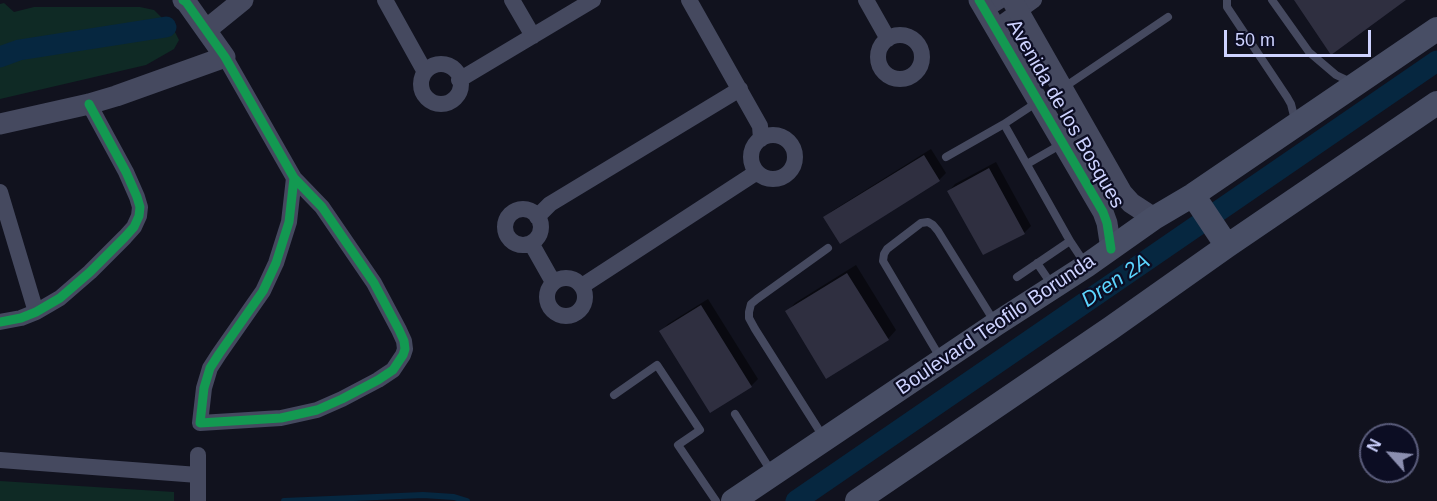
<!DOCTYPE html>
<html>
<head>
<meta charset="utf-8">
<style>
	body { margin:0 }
	#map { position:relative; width:1437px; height:501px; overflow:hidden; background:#11121e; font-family:Arial,sans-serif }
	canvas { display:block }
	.north { position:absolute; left:1359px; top:423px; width:60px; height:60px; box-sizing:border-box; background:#0c0d23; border:2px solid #5a5c7b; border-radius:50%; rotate:297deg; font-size:16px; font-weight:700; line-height:24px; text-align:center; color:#ced3ff }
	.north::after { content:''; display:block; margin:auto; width:21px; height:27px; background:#8c8fb0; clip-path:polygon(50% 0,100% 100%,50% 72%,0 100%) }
	.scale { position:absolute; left:1224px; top:30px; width:147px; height:27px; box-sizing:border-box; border:3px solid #ced3ff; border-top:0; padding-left:8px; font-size:18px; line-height:21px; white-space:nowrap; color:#ced3ff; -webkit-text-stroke:4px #0c0d23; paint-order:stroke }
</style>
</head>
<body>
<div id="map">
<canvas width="1437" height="501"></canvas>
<div class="north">N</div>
<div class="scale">50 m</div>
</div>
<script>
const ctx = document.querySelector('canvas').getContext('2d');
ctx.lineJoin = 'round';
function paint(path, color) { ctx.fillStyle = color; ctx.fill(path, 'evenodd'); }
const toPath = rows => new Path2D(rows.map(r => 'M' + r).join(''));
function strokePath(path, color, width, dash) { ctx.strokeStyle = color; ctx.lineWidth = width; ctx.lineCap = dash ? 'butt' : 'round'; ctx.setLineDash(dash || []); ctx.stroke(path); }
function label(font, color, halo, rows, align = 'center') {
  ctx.font = font + ' Arial,sans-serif'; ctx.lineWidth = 4.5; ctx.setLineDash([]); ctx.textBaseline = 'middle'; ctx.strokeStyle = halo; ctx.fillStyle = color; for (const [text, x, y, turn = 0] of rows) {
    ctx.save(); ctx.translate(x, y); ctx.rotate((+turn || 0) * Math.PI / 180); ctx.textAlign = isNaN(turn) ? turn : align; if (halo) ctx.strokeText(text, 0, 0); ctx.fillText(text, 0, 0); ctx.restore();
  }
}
paint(toPath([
	[4,3,14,12,34,7,140,7,154,10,174,30,179,40,174,49,146,65,0,99,0,4],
	[0,481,174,492,174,501,0,501]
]), '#0f2a25');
paint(toPath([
	[931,149,946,173,939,180,840,242,825,217,832,211],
	[996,162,1031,226,1024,233,949,191,955,184],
	[856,265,896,330,888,339,787,312,795,303],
	[708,299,758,379,751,386,661,331,668,324]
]), '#0007');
strokePath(toPath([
	[284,501,423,495,454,497,467,501]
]), '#062740', 6);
strokePath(toPath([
	[0,57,19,50,166,27],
	[796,501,1437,61]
]), '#062740', 21);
paint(toPath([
	[1294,0,1406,0,1331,55],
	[924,155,940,181,840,244,823,217],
	[989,168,1025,234,983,255,947,191],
	[847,273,889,340,826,379,785,311],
	[701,305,752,387,710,413,659,331]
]), '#2f2f40');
strokePath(toPath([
	[1227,0,1227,7,1287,97,1291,104,1296,124],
	[1272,0,1309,52,1336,75,1353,83],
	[1063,88,1168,17],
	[1004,124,1039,101],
	[946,157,1004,124,1070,241,1086,265],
	[1027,164,1086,130],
	[1037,263,1052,285],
	[1017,277,1070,241],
	[941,359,883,261,884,254,887,249,921,223,928,222,933,225,938,231,994,321],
	[614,395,657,365,700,430,678,445,716,501],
	[735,414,771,471],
	[824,438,755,329,749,318,749,312,751,304,757,299,828,248]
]), '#45495f', 8);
strokePath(toPath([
	[385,0,425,72],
	[512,0,533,36],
	[689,0,760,126,761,139],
	[866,0,888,39],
	[985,10,1001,0],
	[995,28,1034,0],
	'878 57a22 22 0 1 1 44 0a22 22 0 1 1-44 0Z',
	[225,57,294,178,322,207,374,283,399,330,404,341,405,349,403,355,393,370,378,380,342,399,317,410,281,418,200,423,204,388,210,368,219,354,263,291,276,263,289,222,294,178],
	'421 84a20 20 0 1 1 40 0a20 20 0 1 1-40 0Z',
	[459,80,593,0],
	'751 157a22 22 0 1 1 44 0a22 22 0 1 1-44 0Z',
	[0,192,36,312],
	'505 227a18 18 0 1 1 36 0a18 18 0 1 1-36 0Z',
	[537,217,550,204,740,89],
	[531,243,553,282],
	'547 297a19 19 0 1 1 38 0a19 19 0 1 1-38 0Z',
	[582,286,757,172],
	[0,322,21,318,36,312,60,298,90,272,125,237,134,227,139,216,140,207,137,197,126,172,89,104],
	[0,460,198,475],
	[198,501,198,455]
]), '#45495f', 16);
strokePath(toPath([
	[979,0,1103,212,1107,223,1111,249],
	[1012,0,1122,193,1131,203,1154,218],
	[206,30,243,0],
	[0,124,89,104,116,96,225,57,186,2,183,0]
]), '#45495f', 21);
strokePath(toPath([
	[1193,195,1227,246],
	[733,501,996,324,1086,266,1154,218,1193,195,1437,29],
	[857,501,1111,328,1227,246,1437,103]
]), '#484e65', 24);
strokePath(toPath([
	[183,0,186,2,225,57,294,178,322,207,374,283,399,330,404,341,405,349,403,355,393,370,378,380,342,399,317,410,281,418,200,423,204,388,210,368,219,354,263,291,276,263,289,222,294,178],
	[979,0,1103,212,1107,223,1111,249],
	[0,322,21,318,36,312,60,298,90,272,125,237,134,227,139,216,140,207,137,197,126,172,89,104]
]), '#139951', 9);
label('20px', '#ced3ff', '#0c0d23', [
	["Avenida de los Bosques",1065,114,60],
	["Boulevard Teofilo Borunda",996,325,-34]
]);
label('italic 21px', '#5cd5ff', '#0c0d23', [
	["Dren 2A",1116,281,-34]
]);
</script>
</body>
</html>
